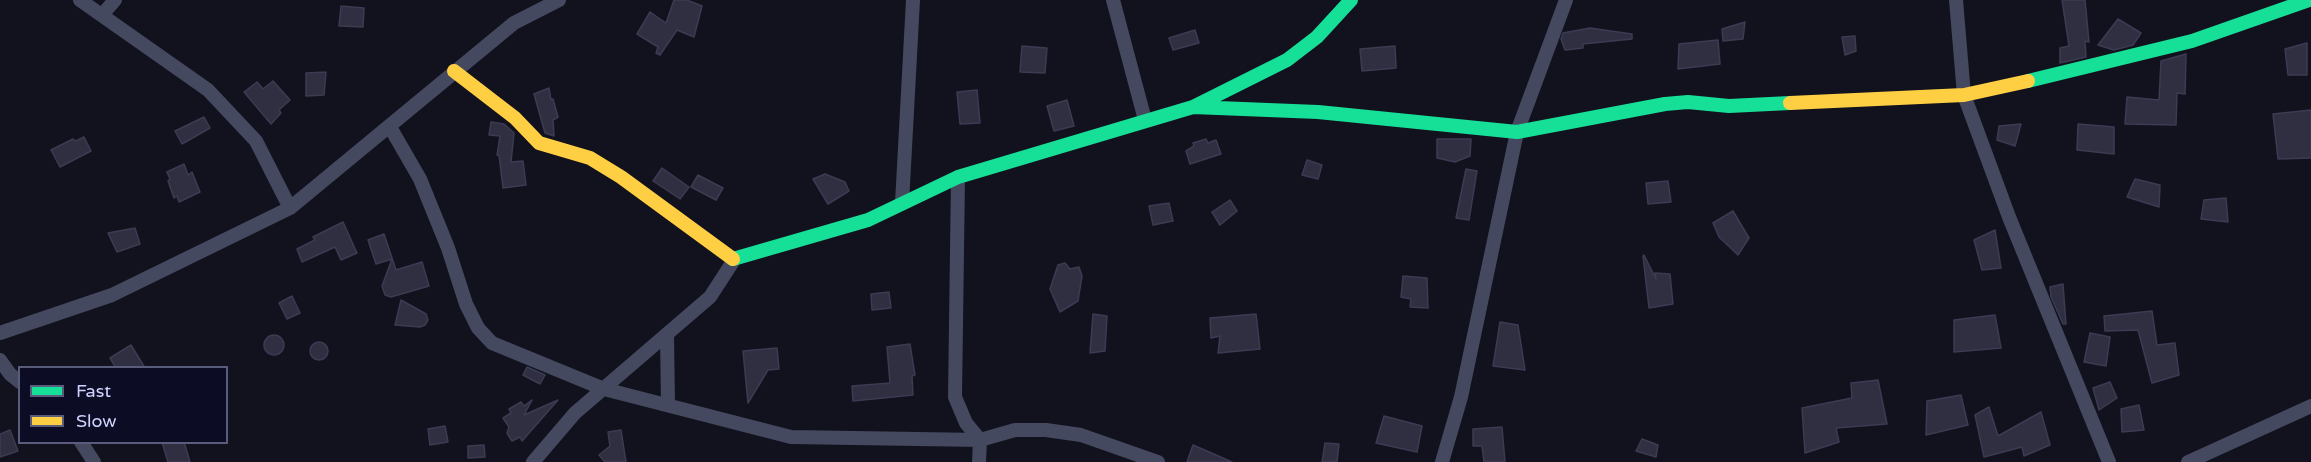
<!DOCTYPE html>
<html>
<head>
<meta charset="utf-8">
<style>
	body { margin:0 }
	#map { position:relative; width:2311px; height:462px; overflow:hidden; background:#12121e; font-family:"Varela Round",sans-serif }
	canvas { display:block }
	.legend { position:absolute; left:18px; top:366px; width:210px; height:78px; box-sizing:border-box; background:#0c0c24; border:2px solid #5a5c7c; margin:0; padding:8px 10px; list-style:none; font-size:18px; color:#cfd3ff }
	.legend li { display:flex; align-items:center; gap:12px; height:30px }
	.legend b { width:30px; border:2px solid #5a5c7c }
</style>
</head>
<body>
<div id="map">
<canvas width="2311" height="462"></canvas>
<ul class="legend">
<li><b style="height:8px;background:#16e098"></b>Fast</li>
<li><b style="height:8px;background:#ffcf43"></b>Slow</li>
</ul>
</div>
<script>
const ctx = document.querySelector('canvas').getContext('2d');
ctx.lineJoin = 'round';
function paint(path, color) { ctx.fillStyle = color; ctx.fill(path, 'evenodd'); }
const toPath = rows => new Path2D(rows.map(r => 'M' + r).join(''));
function strokePath(path, color, width, dash) { ctx.strokeStyle = color; ctx.lineWidth = width; ctx.lineCap = dash ? 'butt' : 'round'; ctx.setLineDash(dash || []); ctx.stroke(path); }
const building = toPath([
	[674,0,687,0,702,6,694,37,677,30,660,55,656,53,658,47,637,34,650,12,666,23,674,0],
	[2062,0,2085,0,2089,42,2085,41,2086,57,2060,63,2060,48,2069,46,2062,0],
	[341,6,364,8,363,27,339,26,341,6],
	[2118,19,2141,33,2133,45,2114,50,2098,45,2118,19],
	[1745,22,1743,39,1723,41,1722,29,1745,22],
	[1590,28,1632,34,1632,39,1583,44,1583,48,1565,50,1561,39,1563,33,1590,28],
	[1195,30,1199,43,1173,50,1169,38,1195,30],
	[1855,36,1856,51,1845,55,1842,37,1855,36],
	[1718,40,1720,64,1678,69,1679,44,1718,40],
	[2307,43,2307,75,2288,75,2285,49,2307,43],
	[1022,46,1047,48,1045,73,1020,72,1022,46],
	[1395,46,1396,68,1362,71,1360,49,1395,46],
	[2186,54,2185,94,2177,93,2176,125,2125,124,2127,97,2159,100,2161,61,2186,54],
	[326,72,324,95,306,96,306,73,326,72],
	[273,81,290,100,279,110,281,113,271,124,244,92,257,82,263,89,273,81],
	[549,88,551,100,553,99,558,117,553,120,554,136,545,133,534,94,549,88],
	[977,90,980,123,960,124,957,92,977,90],
	[1067,100,1074,126,1054,131,1047,106,1067,100],
	[2311,110,2311,158,2278,159,2273,114,2311,110],
	[204,117,210,128,182,144,175,131,204,117],
	[491,122,504,124,514,133,511,162,523,161,526,185,503,188,499,155,497,155,500,136,489,135,491,122],
	[2021,124,2015,146,1997,140,1999,126,2021,124],
	[2078,124,2114,127,2114,154,2077,150,2078,124],
	[84,137,91,151,60,167,51,150,73,139,76,141,84,137],
	[1206,139,1208,143,1216,140,1221,154,1190,164,1186,151,1194,146,1193,143,1206,139],
	[1437,139,1471,139,1470,156,1455,162,1437,158,1437,139],
	[1307,160,1322,165,1318,179,1302,175,1307,160],
	[184,164,188,175,192,172,200,192,179,202,177,196,174,198,168,181,170,179,167,172,184,164],
	[662,168,689,187,680,199,653,181,662,168],
	[1466,169,1477,171,1469,220,1456,218,1466,169],
	[825,174,845,182,849,191,828,204,813,179,825,174],
	[698,175,723,188,716,200,691,187,698,175],
	[2135,179,2160,185,2159,207,2127,197,2135,179],
	[1668,181,1671,202,1648,204,1646,183,1668,181],
	[2226,198,2228,222,2201,219,2204,200,2226,198],
	[1230,200,1237,211,1220,225,1212,212,1230,200],
	[1169,203,1173,221,1153,225,1149,206,1169,203],
	[1733,211,1749,238,1738,255,1719,237,1713,223,1733,211],
	[343,222,357,253,341,260,335,247,302,262,297,249,315,240,313,237,343,222],
	[135,228,140,244,117,252,108,233,135,228],
	[1995,230,2001,268,1982,270,1974,240,1995,230],
	[384,234,396,270,422,262,429,286,391,297,385,295,382,286,392,259,376,264,368,240,384,234],
	[1644,255,1656,279,1655,273,1670,274,1673,304,1649,308,1643,256,1644,255],
	[1065,263,1070,269,1079,267,1082,276,1078,301,1060,312,1050,289,1058,265,1065,263],
	[1403,276,1427,278,1428,308,1410,307,1411,299,1401,297,1403,276],
	[2063,284,2066,324,2063,324,2051,297,2050,287,2063,284],
	[889,292,891,308,872,310,871,294,889,292],
	[292,296,300,313,287,319,279,303,292,296],
	[401,300,426,314,428,320,425,325,420,327,395,325,401,300],
	[2152,311,2157,345,2175,343,2179,375,2152,383,2138,330,2105,331,2104,316,2152,311],
	[1093,314,1107,316,1105,351,1090,353,1093,314],
	[1256,314,1260,349,1218,353,1220,336,1211,338,1210,318,1256,314],
	[1995,315,2001,348,1954,352,1954,320,1995,315],
	[1500,322,1518,325,1525,370,1493,366,1500,322],
	[2090,333,2110,337,2106,366,2084,362,2090,333],
	'264 345a10 10 0 1 1 20 0a10 10 0 1 1-20 0Z',
	'310 351a9 9 0 1 1 18 0a9 9 0 1 1-18 0Z',
	[910,344,915,375,912,376,913,395,853,401,852,386,890,383,887,347,910,344],
	[131,345,145,368,116,368,110,358,131,345],
	[777,348,779,369,768,370,748,403,743,351,777,348],
	[527,367,545,375,540,384,523,375,527,367],
	[1878,380,1887,424,1836,428,1839,442,1805,453,1802,408,1852,398,1851,383,1878,380],
	[2110,382,2117,398,2099,410,2093,388,2110,382],
	[1961,395,1968,425,1926,435,1927,401,1961,395],
	[532,400,524,415,558,400,522,441,520,437,512,441,507,433,509,427,503,418,511,413,509,409,521,402,524,406,532,400],
	[2139,405,2144,430,2122,432,2121,409,2139,405],
	[1989,407,1998,436,2041,412,2050,445,2024,456,2022,447,1984,457,1975,415,1989,407],
	[1384,416,1422,426,1417,452,1376,443,1384,416],
	[445,426,448,442,430,445,428,429,445,426],
	[1502,427,1505,462,1484,462,1482,446,1473,446,1473,429,1502,427],
	[10,430,18,451,0,457,0,434,10,430],
	[621,430,626,462,605,462,599,455,610,446,608,432,621,430],
	[1642,439,1658,445,1656,457,1636,451,1642,439],
	[162,442,184,442,190,462,168,462,162,442],
	[1325,443,1339,444,1337,462,1322,462,1325,443],
	[484,445,485,457,468,458,468,446,484,445],
	[1193,445,1232,462,1187,462,1193,445]
]);
paint(building, '#2f2f41');
strokePath(building, '#3b3c53', 1.5);
strokePath(toPath([
	[80,0,208,90,256,141,290,208],
	[1113,0,1145,120],
	[1956,0,1964,95,2009,217,2109,462],
	[102,15,115,0],
	[390,127,420,179,448,248,466,304,478,328,492,343,604,389,791,437,980,440,1015,430,1046,430,1081,435,1158,462],
	[958,177,955,397,966,423,980,440,979,462],
	[902,203,913,0],
	[0,333,112,295,290,208,514,23,559,0],
	[667,334,668,405],
	[0,360,10,374,20,382],
	[81,442,94,462],
	[533,462,575,413,710,297,734,260],
	[1442,462,1461,397,1517,132,1566,0],
	[2188,462,2311,406]
]), '#45495f', 14);
strokePath(toPath([
	[2028,81,2192,41,2309,0],
	[1193,107,1318,112,1517,132,1665,104,1688,102,1729,106,1790,103],
	[733,259,868,220,958,177,1193,107,1287,60,1317,37,1351,0]
]), '#16e098', 14);
strokePath(toPath([
	[454,71,515,118,539,143,590,158,621,177,733,259],
	[1790,103,1964,95,2028,81]
]), '#ffcf43', 14);
</script>
</body>
</html>
